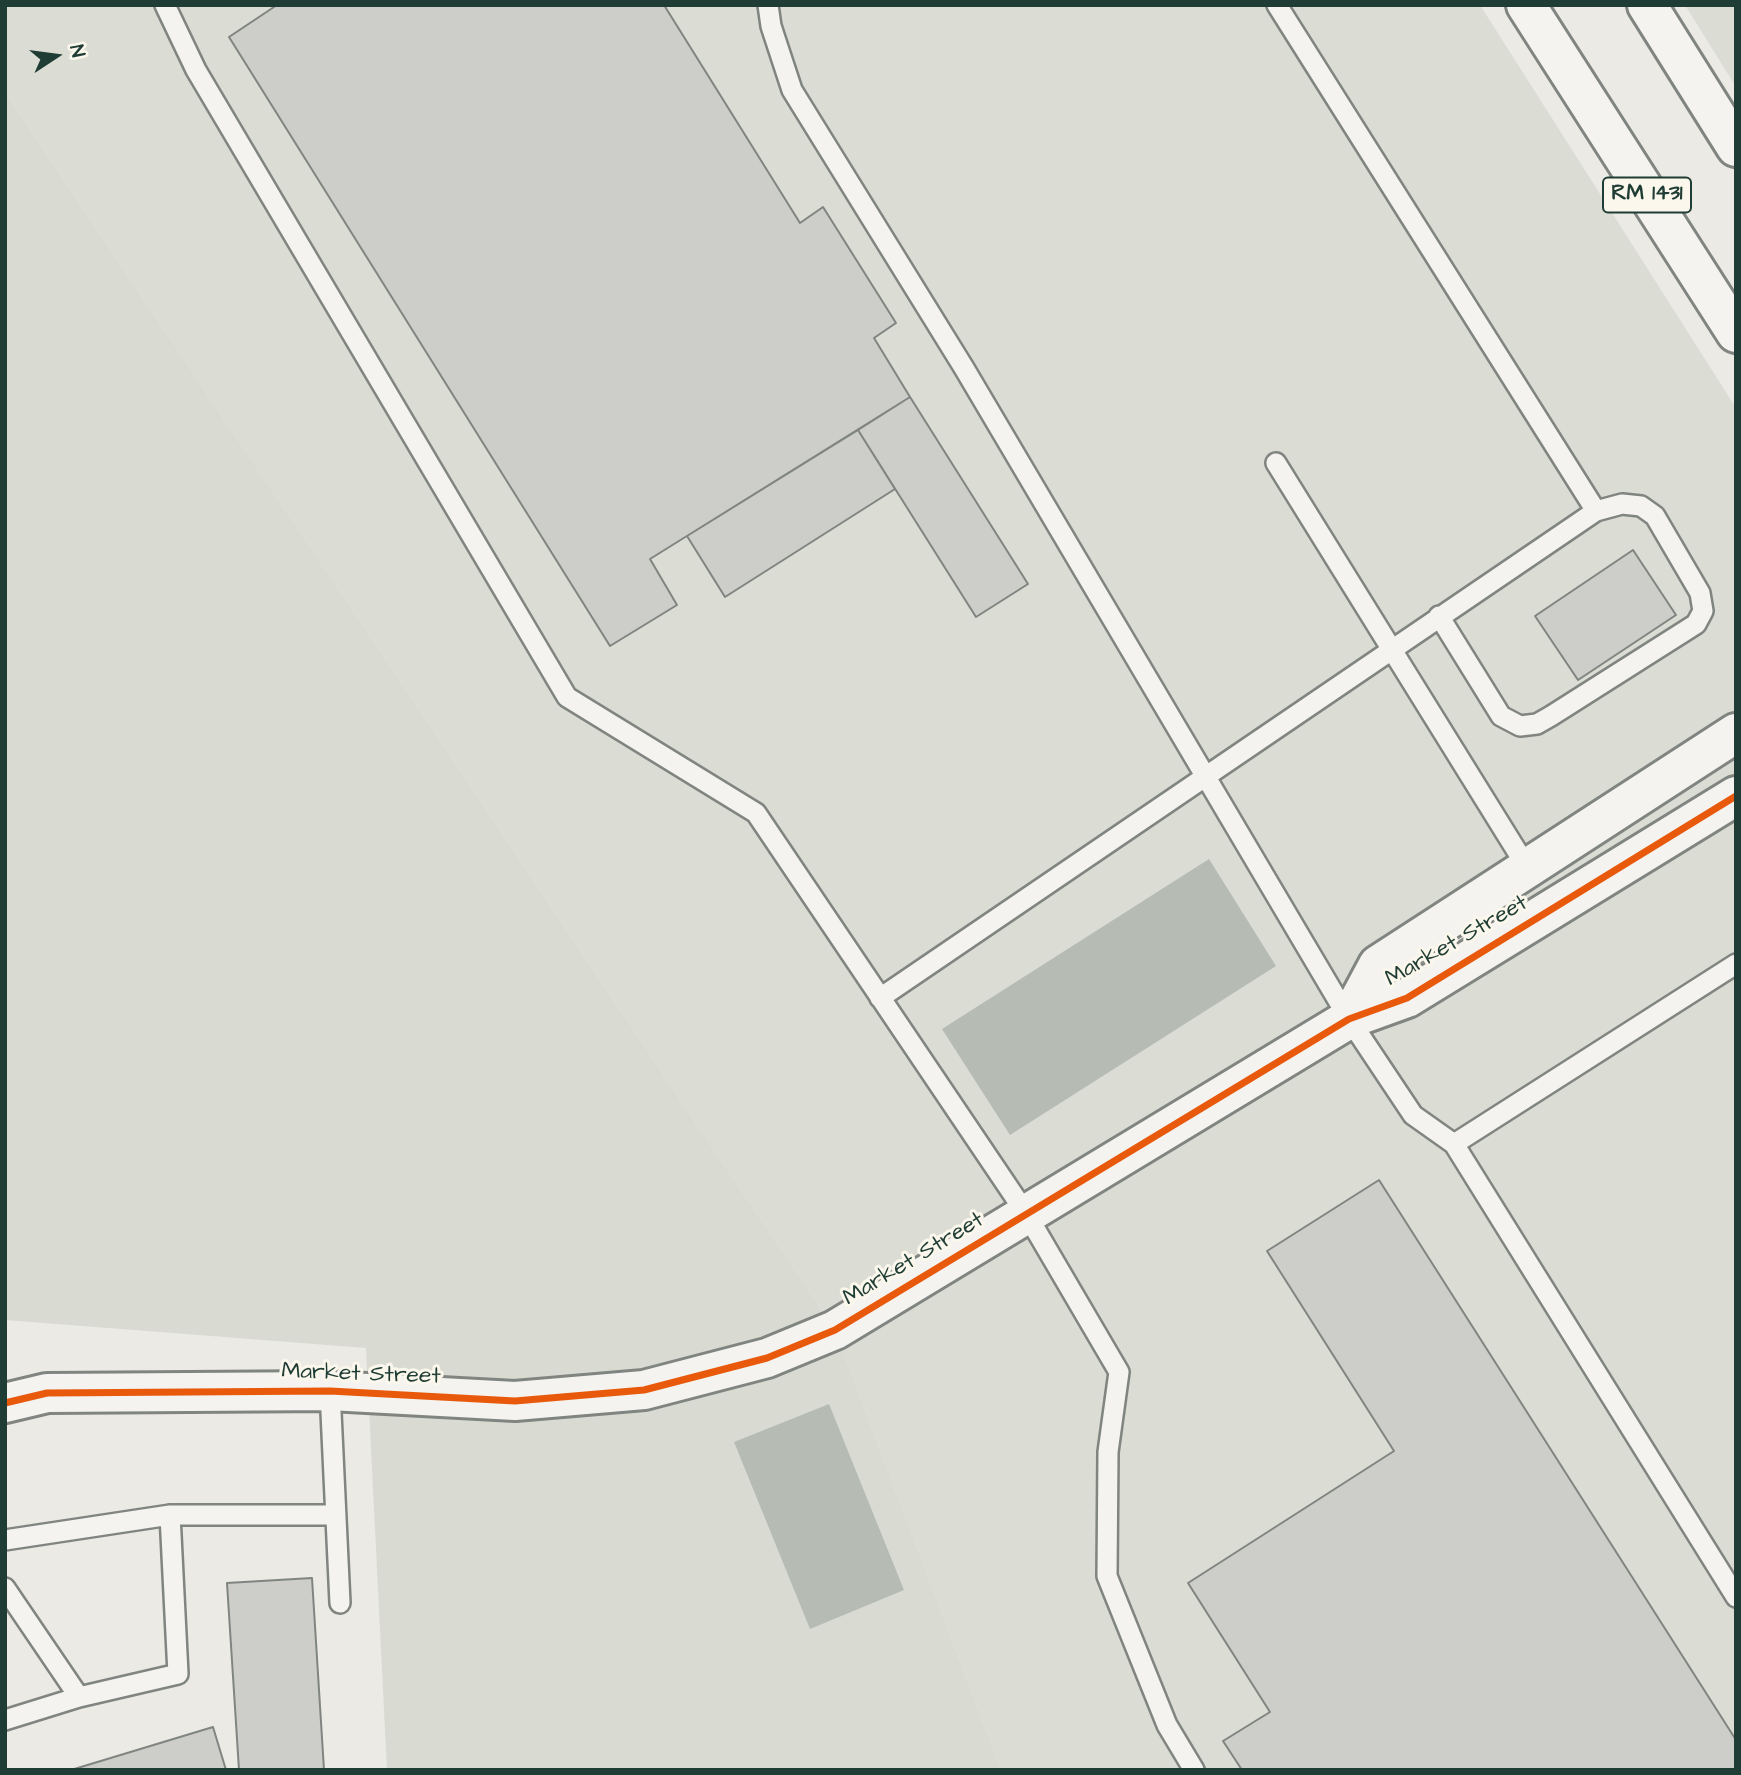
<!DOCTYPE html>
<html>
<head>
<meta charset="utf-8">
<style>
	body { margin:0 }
	#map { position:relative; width:1741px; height:1775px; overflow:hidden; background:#ebeae4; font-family:"Architects Daughter",sans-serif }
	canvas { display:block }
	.frame { position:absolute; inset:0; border:7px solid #1f3d34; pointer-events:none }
	.north { position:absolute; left:21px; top:21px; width:70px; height:70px; -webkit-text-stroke:5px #fbf7ec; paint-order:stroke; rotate:77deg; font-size:19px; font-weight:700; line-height:28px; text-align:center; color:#1f3d34 }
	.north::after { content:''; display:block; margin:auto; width:24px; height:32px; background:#1f3d34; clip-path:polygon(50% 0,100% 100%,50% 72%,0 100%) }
</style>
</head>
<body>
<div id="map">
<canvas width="1741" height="1775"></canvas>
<div class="frame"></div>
<div class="north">N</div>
</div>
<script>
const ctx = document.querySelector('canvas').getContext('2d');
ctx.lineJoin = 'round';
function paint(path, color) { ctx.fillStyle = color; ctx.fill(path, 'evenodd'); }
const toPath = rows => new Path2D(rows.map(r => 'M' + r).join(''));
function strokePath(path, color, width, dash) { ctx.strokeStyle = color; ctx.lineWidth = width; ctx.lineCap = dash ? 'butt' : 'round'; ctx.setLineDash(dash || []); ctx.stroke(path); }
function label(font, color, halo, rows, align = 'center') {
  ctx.font = font + ' "Architects Daughter",sans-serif'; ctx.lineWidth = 6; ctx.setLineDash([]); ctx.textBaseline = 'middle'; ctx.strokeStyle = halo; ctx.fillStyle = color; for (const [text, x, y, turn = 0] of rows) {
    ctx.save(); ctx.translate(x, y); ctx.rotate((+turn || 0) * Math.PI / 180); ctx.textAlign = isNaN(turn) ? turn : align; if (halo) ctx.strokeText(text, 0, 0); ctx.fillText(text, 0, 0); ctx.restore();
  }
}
paint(toPath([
	[5,5,1480,5,1736,408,1736,1770,1001,1770,835,1330,5,92],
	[1685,5,1736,5,1736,87]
]), '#dbdcd3');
paint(toPath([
	[5,92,835,1330,1001,1770,387,1770,366,1348,5,1320]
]), '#d9dbd2');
paint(toPath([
	[1209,859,1276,966,1010,1135,942,1029],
	[829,1404,904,1590,810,1629,734,1442]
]), '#b6bcb4');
const building = toPath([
	[277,5,664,5,800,223,823,207,896,323,874,338,910,397,650,559,677,605,610,646,229,37,277,5],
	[910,397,1028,584,976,617,858,430,910,397],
	[858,430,895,489,725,597,687,536,858,430],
	[1633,550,1676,615,1578,680,1535,616,1633,550],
	[1379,1180,1736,1740,1736,1770,1242,1770,1223,1741,1270,1712,1188,1583,1394,1451,1267,1251,1379,1180],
	[312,1578,324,1770,239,1770,227,1583,312,1578],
	[213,1727,226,1770,71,1770,213,1727]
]);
paint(building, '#cdceca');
strokePath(building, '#808581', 2);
const lane = toPath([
	[165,5,196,70,567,697,756,813,1027,1215,1119,1372,1108,1452,1107,1576,1167,1725,1194,1770],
	[768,5,771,26,792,90,964,368,1349,1019,1413,1115,1454,1144,1736,1597],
	[1276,463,1528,869],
	[1439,616,1501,716,1520,726,1537,724,1551,716,1696,624,1703,611,1700,593,1655,516,1641,506,1622,504,1596,511],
	[880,998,1596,511,1277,5],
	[1454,1144,1736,964],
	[330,1391,340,1603],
	[5,1540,170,1515,335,1515],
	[5,1588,79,1697],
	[5,1720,79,1697,178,1674,170,1515]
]);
const street = toPath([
	[1349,1019,1378,965,1736,733],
	[5,1403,47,1393,330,1391,515,1401,644,1390,767,1358,835,1330,1349,1019,1407,998,1736,796]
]);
const primary = toPath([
	[1526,5,1736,333],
	[1647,5,1736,147]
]);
strokePath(lane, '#808581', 24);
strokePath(street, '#808581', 44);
strokePath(primary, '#808581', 44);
strokePath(lane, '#f4f3ef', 19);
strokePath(street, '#f4f3ef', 38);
strokePath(primary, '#f4f3ef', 38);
strokePath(toPath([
	[5,1403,47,1393,330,1391,515,1401,644,1390,767,1358,835,1330,1349,1019,1407,998,1736,796]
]), '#e8590c', 7);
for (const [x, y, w] of [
	[1647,195,88]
]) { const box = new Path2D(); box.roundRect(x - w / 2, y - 17.5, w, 35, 5); ctx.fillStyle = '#fbf7ec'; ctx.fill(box); strokePath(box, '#1f3d34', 2); }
label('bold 21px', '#1f3d34', null, [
	["RM 1431",1647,195]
]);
label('23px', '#1f3d34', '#fbf7ec', [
	["Market Street",1457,942,-30],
	["Market Street",914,1260,-31],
	["Market Street",361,1375,2]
]);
</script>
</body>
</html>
